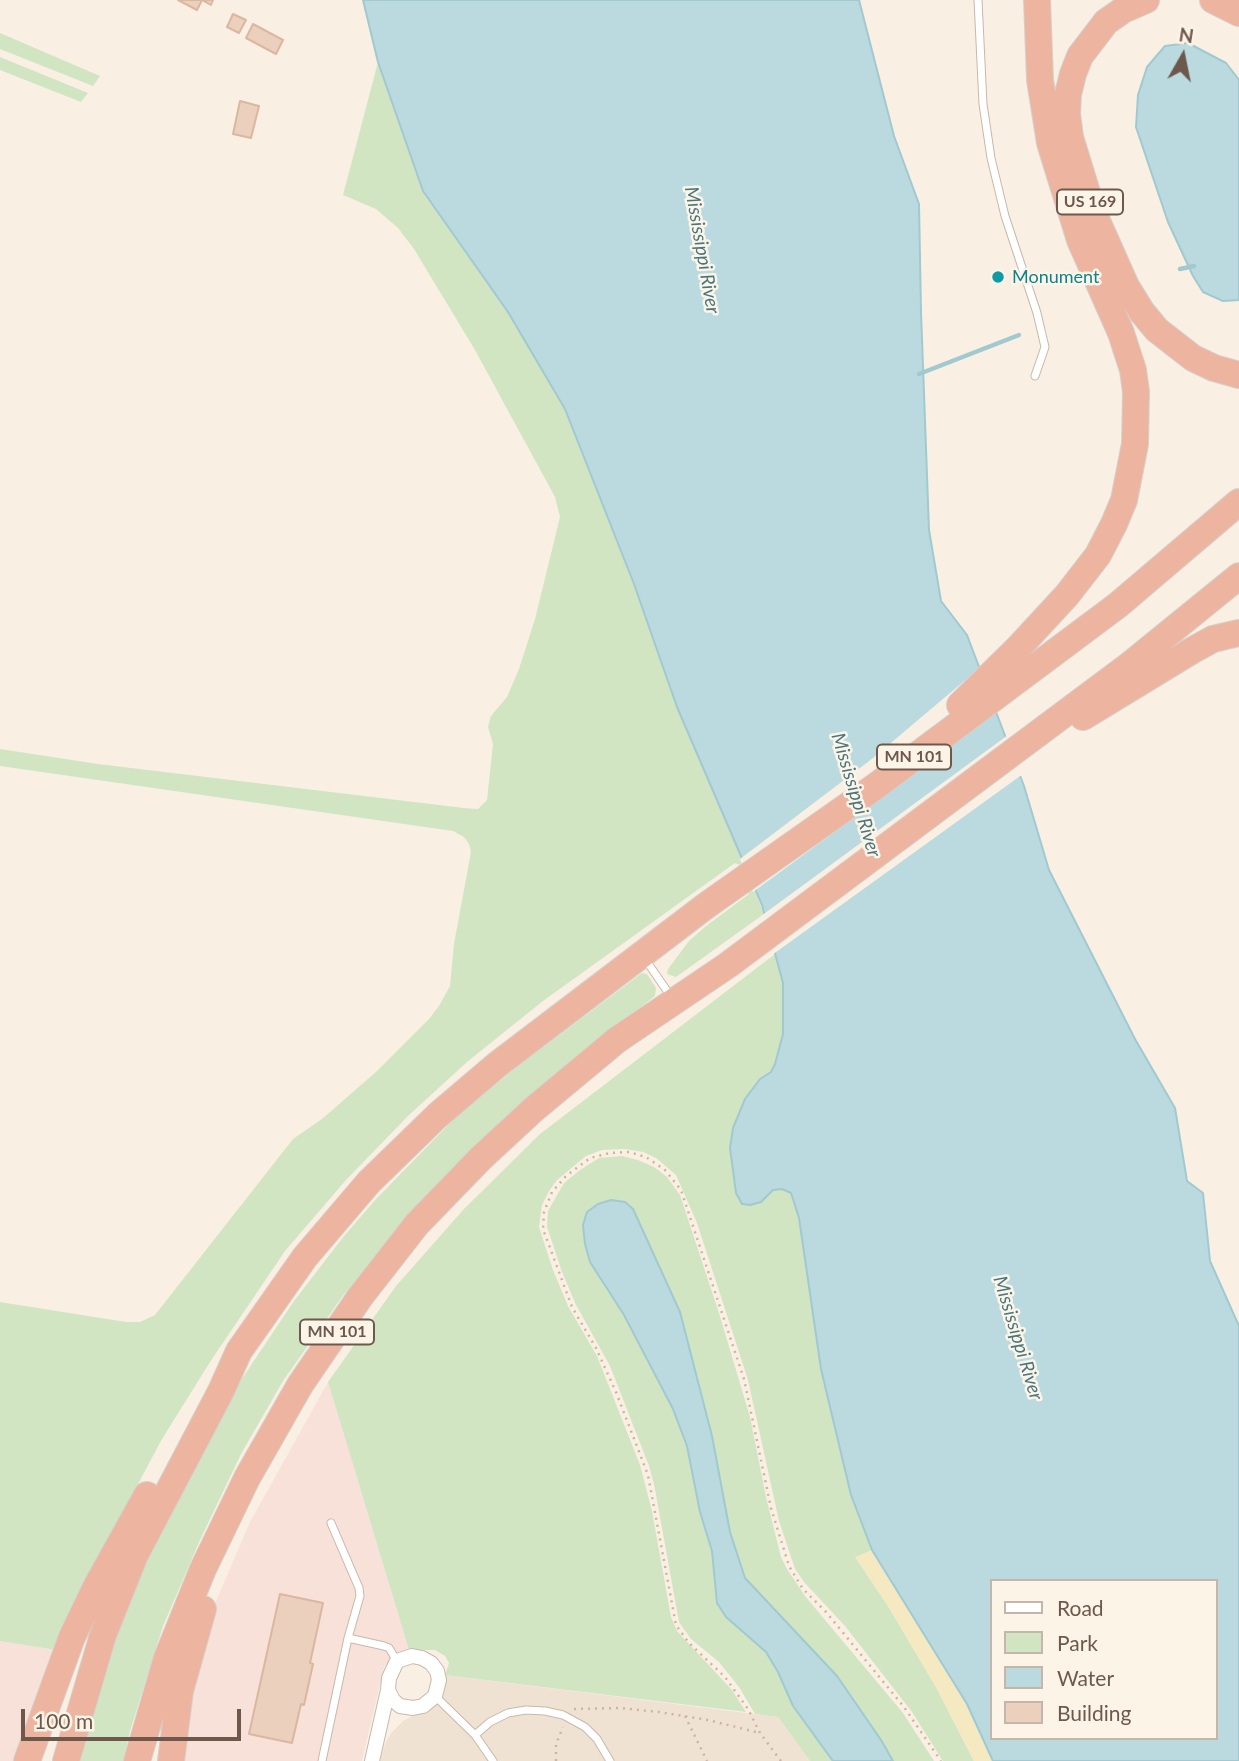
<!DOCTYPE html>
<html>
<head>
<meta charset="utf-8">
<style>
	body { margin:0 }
	#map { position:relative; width:1239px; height:1761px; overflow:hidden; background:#f9f0e3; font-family:Lato,sans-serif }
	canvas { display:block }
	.legend { position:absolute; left:990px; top:1579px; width:228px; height:161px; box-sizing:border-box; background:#fdf4e8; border:2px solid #c4b6aa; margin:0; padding:9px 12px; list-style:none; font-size:21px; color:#6e584c }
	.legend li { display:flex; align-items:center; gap:14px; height:35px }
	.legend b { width:35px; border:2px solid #c4b6aa }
	.north { position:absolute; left:1148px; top:21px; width:70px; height:70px; -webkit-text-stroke:5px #fdf4e8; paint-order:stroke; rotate:9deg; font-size:19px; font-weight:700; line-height:28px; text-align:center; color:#6e584c }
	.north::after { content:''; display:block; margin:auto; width:24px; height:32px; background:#6e584c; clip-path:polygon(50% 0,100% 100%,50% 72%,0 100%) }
	.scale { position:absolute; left:21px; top:1709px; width:220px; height:32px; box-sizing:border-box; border:4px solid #6e584c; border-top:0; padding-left:9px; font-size:21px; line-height:24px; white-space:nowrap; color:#6e584c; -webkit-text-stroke:5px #fdf4e8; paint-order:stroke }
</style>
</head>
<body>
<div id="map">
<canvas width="1239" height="1761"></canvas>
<ul class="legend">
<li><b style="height:9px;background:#fff"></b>Road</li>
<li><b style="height:19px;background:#d1e5c3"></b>Park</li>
<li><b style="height:19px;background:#badae0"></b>Water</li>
<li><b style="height:19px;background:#ebd0bd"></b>Building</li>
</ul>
<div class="north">N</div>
<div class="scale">100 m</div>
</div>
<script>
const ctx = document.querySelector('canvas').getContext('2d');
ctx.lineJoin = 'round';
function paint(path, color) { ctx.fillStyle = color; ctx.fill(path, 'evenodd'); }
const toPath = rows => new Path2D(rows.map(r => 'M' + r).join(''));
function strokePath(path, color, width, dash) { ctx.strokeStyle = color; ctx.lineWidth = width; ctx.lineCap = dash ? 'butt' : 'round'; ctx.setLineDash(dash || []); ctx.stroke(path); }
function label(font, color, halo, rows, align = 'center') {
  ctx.font = font + ' Lato,sans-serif'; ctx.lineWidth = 5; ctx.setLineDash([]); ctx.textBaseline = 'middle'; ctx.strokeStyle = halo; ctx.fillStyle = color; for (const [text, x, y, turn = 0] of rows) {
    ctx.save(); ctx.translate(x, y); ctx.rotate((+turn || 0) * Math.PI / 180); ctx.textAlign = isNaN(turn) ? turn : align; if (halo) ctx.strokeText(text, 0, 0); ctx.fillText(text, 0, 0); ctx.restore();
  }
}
paint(toPath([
	[445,1675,778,1717,810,1761,380,1761,384,1746,391,1733,403,1721,436,1704,444,1692]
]), '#f0e2d2');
paint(toPath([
	[328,1382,409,1650,390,1659,384,1667,362,1761,179,1761,195,1666,216,1601,250,1522],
	[0,1641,56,1650,19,1761,0,1761]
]), '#f8e1d8');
paint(toPath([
	[0,33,100,76,93,86,0,49],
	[0,57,88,93,81,102,0,70],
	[378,62,423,191,508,312,565,409,634,584,677,707,732,831,764,914,676,977,667,974,668,969,689,941,706,926,749,894,740,865,735,863,543,1001,467,1062,408,1116,346,1180,285,1251,210,1362,162,1439,97,1561,56,1650,0,1641,0,1302,126,1322,140,1322,155,1315,293,1139,322,1119,377,1071,429,1019,439,1006,450,986,454,944,471,852,469,844,464,837,453,831,0,766,0,749,98,764,464,808,478,809,487,800,493,744,488,727,491,716,507,697,519,669,535,619,560,517,555,497,475,350,414,249,398,228,376,209,343,195],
	[775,954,783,983,783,1034,775,1064,771,1072,760,1079,761,1202,773,1190,782,1189,790,1193,799,1218,821,1369,851,1495,872,1550,856,1558,888,1606,936,1687,974,1761,943,1761,912,1712,845,1626,804,1582,795,1569,779,1521,748,1380,697,1223,676,1175,656,1158,643,1152,625,1149,602,1150,586,1156,557,1180,549,1191,542,1205,539,1227,553,1270,568,1306,597,1356,640,1465,652,1511,671,1617,677,1631,732,1690,746,1712,445,1675,449,1663,445,1656,435,1650,409,1650,328,1382,396,1286,463,1210,540,1134],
	[642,973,647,974,656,988,655,996,537,1091,412,1213,342,1297,283,1381,241,1454,200,1540,163,1626,130,1731,123,1761,80,1761,106,1666,134,1591,164,1522,235,1389,294,1301,344,1236,376,1199,455,1118,518,1066],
	[622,1156,638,1160,654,1167,667,1177,680,1195,719,1313,750,1417,766,1497,781,1557,787,1569,805,1596,903,1713,934,1761,893,1761,881,1740,837,1676,745,1578,730,1532,712,1436,680,1312,602,1283,624,1315,640,1345,673,1409,687,1446,700,1512,712,1551,717,1603,726,1617,766,1652,778,1672,793,1706,833,1761,810,1761,778,1717,755,1714,739,1687,719,1662,691,1639,679,1622,654,1484,649,1466,610,1366,576,1305,562,1272,547,1227,548,1211,564,1183,580,1170,599,1158]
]), '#d1e5c3');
paint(toPath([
	[872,1550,967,1704,993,1761,974,1761,936,1687,888,1606,855,1557]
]), '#f5e9c1');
const water = toPath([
	[363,0,859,0,894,136,919,204,921,312,929,530,941,601,967,635,1024,786,1049,870,1135,1039,1175,1108,1187,1181,1203,1193,1210,1261,1239,1326,1239,1761,993,1761,967,1704,872,1550,851,1495,821,1369,799,1218,791,1193,782,1189,773,1190,761,1202,750,1205,742,1204,736,1193,730,1148,733,1128,745,1099,760,1079,771,1072,775,1064,783,1034,783,983,762,905,677,707,634,584,565,409,508,312,423,191,378,62,363,0],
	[992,1581,1216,1581,1216,1738,992,1738,992,1581],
	[1188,43,1226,63,1239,80,1239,300,1223,301,1203,292,1193,276,1168,222,1136,127,1138,95,1147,67,1165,46,1188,43],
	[611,1200,625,1202,633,1209,680,1312,712,1436,730,1532,745,1578,837,1676,881,1740,893,1761,833,1761,793,1706,778,1672,766,1652,726,1617,717,1603,712,1551,700,1512,687,1446,673,1409,624,1315,590,1262,585,1244,583,1225,587,1212,598,1204,611,1200]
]);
paint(water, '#badae0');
strokePath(water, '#a1c9d0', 2);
paint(toPath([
	[982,666,999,711,753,892,740,859,873,758],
	[1008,735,1023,774,772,955,761,916]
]), '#f9f0e3');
strokePath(toPath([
	[1180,269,1194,266],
	[919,374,1019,335]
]), '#a1c9d0', 4.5);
const building = toPath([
	[178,0,213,0,211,5,202,0,197,10,178,0],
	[233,14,246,20,239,33,227,27,233,14],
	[253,24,283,40,276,54,246,38,253,24],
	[240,101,259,106,251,138,233,134,240,101],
	[280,1594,323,1603,310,1663,313,1664,304,1705,301,1704,292,1743,249,1734,280,1594]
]);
paint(building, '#ebd0bd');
strokePath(building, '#dcb7a0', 2);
const lane = toPath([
	[978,0,983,104,991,158,1005,216,1037,313,1045,347,1035,376],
	[645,959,672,998],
	[331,1523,359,1588,360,1596,348,1638],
	[435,1696,475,1735,493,1761],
	[475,1735,490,1722,508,1713,526,1710,545,1711,563,1715,585,1727,597,1739,610,1761],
	[322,1761,348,1638,384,1646,389,1648,397,1661]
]);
const street = toPath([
	[372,1761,388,1690,389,1678,397,1661,412,1656,422,1658,431,1663,437,1671,439,1680,435,1696,423,1706,413,1708,400,1706,393,1700,388,1690]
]);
const highway = toPath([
	[1146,0,1123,10,1106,22,1080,56,1073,74,1068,94,1067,114,1070,137,1093,212,1126,286,1142,312,1157,330,1193,358,1214,368,1239,375],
	[1213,0,1239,13],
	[960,705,1018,648,1067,595,1098,555,1114,524,1124,500,1135,444,1136,392,1133,370,1121,333,1080,240,1050,143,1040,80,1037,0],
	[1083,717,1193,650,1213,639,1239,633],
	[27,1761,72,1637,97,1585,147,1495],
	[66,1761,103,1635,135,1555,221,1391,239,1351,305,1257,369,1182,438,1115,498,1064,707,905,876,786,1118,605,1239,502],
	[137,1761,167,1658,203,1569,247,1478,300,1385,360,1297,417,1224,481,1158,534,1109,617,1040,728,965,1127,667,1239,576],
	[171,1761,180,1691,203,1609]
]);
strokePath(lane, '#c8b8ab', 9);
strokePath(street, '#c8b8ab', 16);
strokePath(highway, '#d6d0cd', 28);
strokePath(toPath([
	[574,1709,620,1708,659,1712,708,1720,760,1733],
	[685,1716,707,1761],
	[556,1761,556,1744,563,1727],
	[781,1761,760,1733,748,1709,725,1677,689,1643,676,1625,648,1475,616,1392,596,1348,572,1307,543,1229,544,1212,552,1192,566,1176,590,1158,610,1153,629,1152,646,1157,665,1170,681,1190,744,1379,771,1508,789,1566,803,1589,826,1612,904,1707,941,1761]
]), '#cfb3a1', 2.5, [2, 5]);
strokePath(lane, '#fff', 7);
strokePath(street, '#fff', 14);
strokePath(highway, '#edb4a0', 26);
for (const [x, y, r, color] of [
	[998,277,7,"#0f9aa8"]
]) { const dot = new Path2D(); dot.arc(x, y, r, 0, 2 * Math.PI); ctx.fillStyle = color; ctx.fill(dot); strokePath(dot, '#fdf4e8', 2.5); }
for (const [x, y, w] of [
	[1090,202,66],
	[914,757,74],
	[337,1332,74]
]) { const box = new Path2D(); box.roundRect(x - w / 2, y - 12.5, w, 25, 5); ctx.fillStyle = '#fdf4e8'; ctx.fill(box); strokePath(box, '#6e584c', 2); }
label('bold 16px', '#6e584c', null, [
	["US 169",1090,202],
	["MN 101",914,757],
	["MN 101",337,1332]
]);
label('18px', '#0d838f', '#fdf4e8', [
	["Monument",1012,277]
], 'left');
label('italic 19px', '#48767f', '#fdf4e8', [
	["Mississippi River",702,250,80],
	["Mississippi River",856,795,73],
	["Mississippi River",1018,1338,73]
]);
</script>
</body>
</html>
